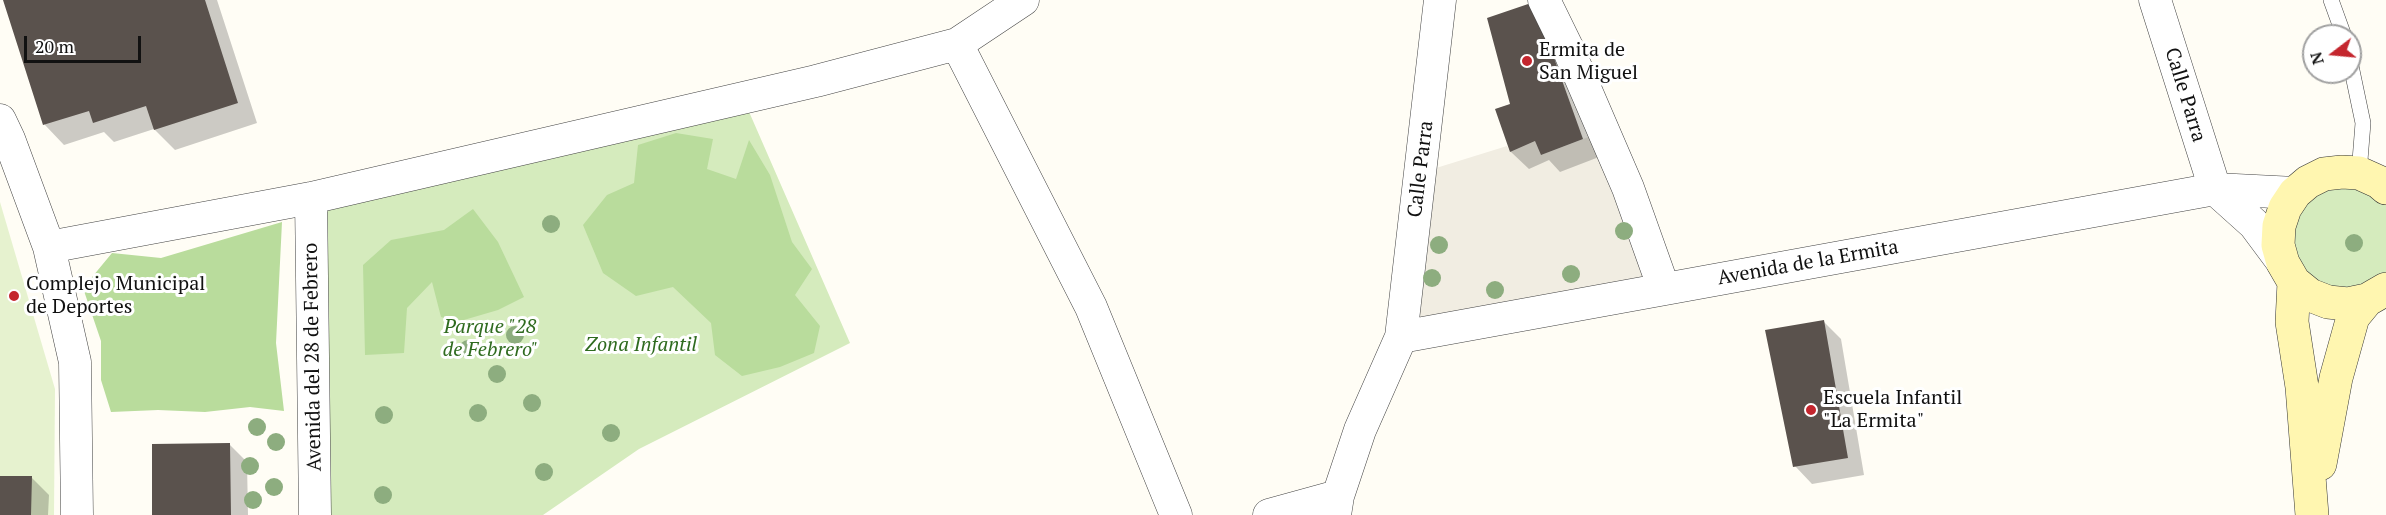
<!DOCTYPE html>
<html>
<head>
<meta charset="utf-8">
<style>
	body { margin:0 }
	#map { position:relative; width:2386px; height:515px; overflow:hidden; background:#fffdf5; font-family:"PT Serif",serif }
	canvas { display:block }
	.north { position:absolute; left:2302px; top:24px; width:60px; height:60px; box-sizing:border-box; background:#fff; border:2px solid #a0a0a0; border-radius:50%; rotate:254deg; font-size:16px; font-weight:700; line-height:24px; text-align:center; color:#111 }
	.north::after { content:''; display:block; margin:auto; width:21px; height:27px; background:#c4262e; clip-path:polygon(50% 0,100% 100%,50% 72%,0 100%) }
	.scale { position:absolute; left:24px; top:36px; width:117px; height:27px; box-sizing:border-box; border:3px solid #111; border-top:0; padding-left:8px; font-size:18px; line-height:21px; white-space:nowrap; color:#111; -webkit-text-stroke:4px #fff; paint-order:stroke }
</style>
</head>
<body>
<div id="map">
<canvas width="2386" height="515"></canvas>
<div class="north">N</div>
<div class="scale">20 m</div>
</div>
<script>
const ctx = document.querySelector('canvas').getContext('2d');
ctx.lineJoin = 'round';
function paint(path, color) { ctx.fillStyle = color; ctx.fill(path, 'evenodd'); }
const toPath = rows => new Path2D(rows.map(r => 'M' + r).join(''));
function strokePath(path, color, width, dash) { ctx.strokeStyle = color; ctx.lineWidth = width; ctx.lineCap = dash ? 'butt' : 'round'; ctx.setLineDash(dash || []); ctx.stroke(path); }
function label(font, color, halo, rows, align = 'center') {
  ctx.font = font + ' "PT Serif",serif'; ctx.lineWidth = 6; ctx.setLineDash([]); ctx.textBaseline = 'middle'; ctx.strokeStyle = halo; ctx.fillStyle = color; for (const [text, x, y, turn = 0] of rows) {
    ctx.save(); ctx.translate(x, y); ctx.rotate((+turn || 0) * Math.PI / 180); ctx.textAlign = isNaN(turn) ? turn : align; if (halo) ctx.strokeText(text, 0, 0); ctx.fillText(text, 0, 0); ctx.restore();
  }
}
paint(toPath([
	[743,98,850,343,639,449,543,515,315,515,311,198],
	[2351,181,2386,202,2386,273,2378,282,2341,294,2306,279,2288,230,2303,198]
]), '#d5ebbd');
paint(toPath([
	[676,133,713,139,707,169,736,179,749,140,770,175,792,242,812,269,795,295,820,326,814,353,780,367,742,376,715,355,711,323,673,287,636,296,603,273,583,225,607,195,634,183,638,145],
	[473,209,498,242,524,297,498,310,457,322,441,317,432,282,407,308,404,353,365,355,363,265,391,240,444,230],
	[282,222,276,343,284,411,250,407,205,412,158,410,111,412,101,380,101,341,83,288,112,253,161,258]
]), '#b9dc9c');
paint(toPath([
	[0,202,55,389,54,515,0,515]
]), '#e6f2cf');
paint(toPath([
	[1604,131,1664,289,1401,337,1420,173,1507,146,1510,152,1535,141,1541,155]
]), '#f1ede2');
paint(toPath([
	[4,0,217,0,257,123,175,150,154,129,114,142,104,132,64,145,45,125],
	[1533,4,1599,157,1560,172,1549,160,1529,169,1511,152,1497,110,1512,105],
	[1824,322,1841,339,1864,475,1812,484,1795,466],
	[230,445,247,462,248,515,154,515],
	[0,477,31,477,49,495,48,515,0,515]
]), '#0003');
paint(toPath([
	[3,0,205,0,238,103,154,130,146,106,93,123,89,111,43,125],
	[1534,2,1583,139,1541,155,1535,141,1510,152,1495,109,1510,104,1487,18],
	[1824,320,1848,458,1793,467,1765,330],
	[230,443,231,515,152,515,152,444],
	[0,476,32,476,31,515,0,515]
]), '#5a524d');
const lane = toPath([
	[2331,0,2344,36],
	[2350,61,2363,123,2359,173]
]);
const street = toPath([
	[1544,0,1569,51,1628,188,1664,289],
	[2155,0,2215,189],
	[957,44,1091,307,1176,515],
	[0,120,9,139,49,247,75,362,77,515],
	[2215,189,2254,224,2283,263],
	[311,198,315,515],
	[49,247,311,198,816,81,957,44,1023,0],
	[1401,337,2215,189,2295,193],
	[1269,515,1338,496],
	[1335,515,1338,496,1360,430,1401,337,1440,0]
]);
const secondary = toPath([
	[2386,188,2379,182,2359,173,2342,172,2324,174,2308,182,2295,193,2285,208,2279,226,2278,245,2283,263,2294,282,2310,295,2328,302,2348,304,2367,300,2386,289],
	[2294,282,2292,322,2302,387,2312,515],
	[2320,464,2336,378,2353,317,2367,300]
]);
strokePath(lane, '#444', 16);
strokePath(street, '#444', 33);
strokePath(secondary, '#333', 34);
strokePath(lane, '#fff', 15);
strokePath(street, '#fff', 32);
strokePath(secondary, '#fff6b0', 33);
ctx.fillStyle = '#8dad7f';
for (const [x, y] of [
	[551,224],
	[1624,231],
	[2354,243],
	[1439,245],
	[1571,274],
	[1432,278],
	[1495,290],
	[515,335],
	[468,349],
	[497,374],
	[532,403],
	[478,413],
	[384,415],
	[257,427],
	[611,433],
	[276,442],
	[250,466],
	[544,472],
	[274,487],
	[383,495],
	[253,500]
]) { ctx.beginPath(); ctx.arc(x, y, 9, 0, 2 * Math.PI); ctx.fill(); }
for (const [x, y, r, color] of [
	[1527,61,6,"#c4262e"],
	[14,296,6,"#c4262e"],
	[1811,410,6,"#c4262e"]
]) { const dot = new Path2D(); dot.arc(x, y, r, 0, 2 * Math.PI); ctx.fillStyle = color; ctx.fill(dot); strokePath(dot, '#fff', 2); }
label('20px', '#111', '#fff', [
	["Ermita de",1539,50],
	["San Miguel",1539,73],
	["Complejo Municipal",26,284],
	["de Deportes",26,307],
	["Escuela Infantil",1823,398],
	["\"La Ermita\"",1823,421]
], 'left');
label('20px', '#111', '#fff', [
	["Calle Parra",2185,95,73],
	["Calle Parra",1421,169,-83],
	["Avenida de la Ermita",1808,263,-10],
	["Avenida del 28 de Febrero",313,357,-91]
]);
label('italic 20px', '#2f6b1f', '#fff', [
	["Parque \"28",490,327],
	["de Febrero\"",490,350],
	["Zona Infantil",641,345]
]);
</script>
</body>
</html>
